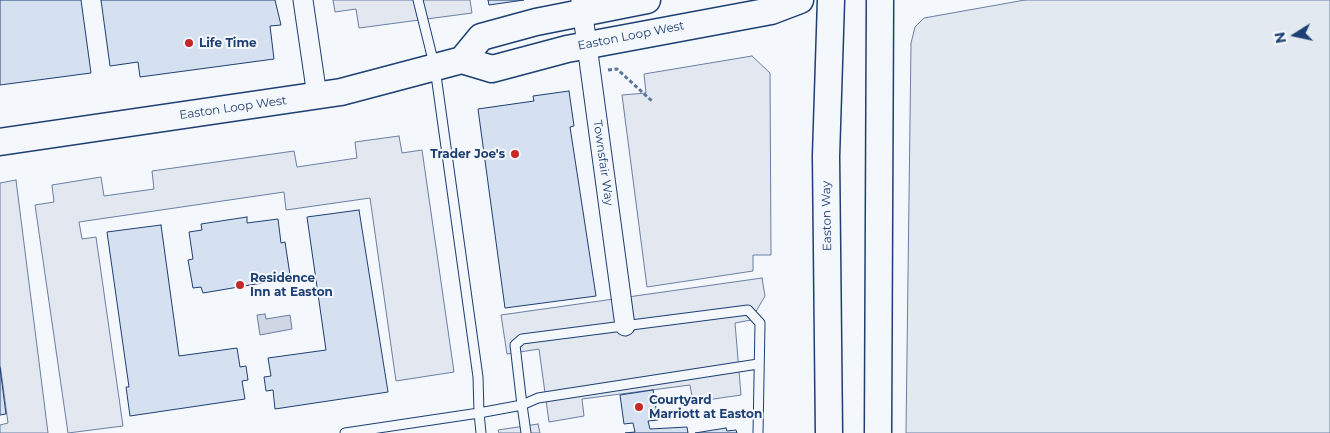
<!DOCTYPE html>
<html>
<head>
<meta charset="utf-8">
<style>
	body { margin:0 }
	#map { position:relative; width:1330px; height:433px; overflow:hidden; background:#f4f7fb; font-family:Montserrat,sans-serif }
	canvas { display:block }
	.north { position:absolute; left:1270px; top:10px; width:50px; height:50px; -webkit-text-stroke:4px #f4f7fb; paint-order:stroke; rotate:260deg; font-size:14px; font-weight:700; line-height:20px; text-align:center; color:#1d3f73 }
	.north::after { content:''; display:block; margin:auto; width:18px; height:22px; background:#1d3f73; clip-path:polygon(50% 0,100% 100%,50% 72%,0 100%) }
</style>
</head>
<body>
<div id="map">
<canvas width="1330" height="433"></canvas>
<div class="north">N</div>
</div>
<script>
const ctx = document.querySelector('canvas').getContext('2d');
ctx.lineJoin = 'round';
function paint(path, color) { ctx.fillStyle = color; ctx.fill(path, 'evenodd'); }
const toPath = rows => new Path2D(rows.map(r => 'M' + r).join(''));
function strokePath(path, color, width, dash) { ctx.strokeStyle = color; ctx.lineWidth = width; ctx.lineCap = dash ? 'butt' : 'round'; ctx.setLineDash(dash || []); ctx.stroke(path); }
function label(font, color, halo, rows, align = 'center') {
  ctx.font = font + ' Montserrat,sans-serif'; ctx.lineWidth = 4; ctx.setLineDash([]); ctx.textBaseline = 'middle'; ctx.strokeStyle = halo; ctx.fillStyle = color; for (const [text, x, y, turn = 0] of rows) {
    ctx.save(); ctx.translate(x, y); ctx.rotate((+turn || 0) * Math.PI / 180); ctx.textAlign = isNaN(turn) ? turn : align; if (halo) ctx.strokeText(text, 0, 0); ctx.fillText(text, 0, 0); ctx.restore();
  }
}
const green = toPath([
	[1025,0,1330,0,1330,433,906,433,911,43,915,27,924,18,1025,0]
]);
paint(green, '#e3e9f0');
strokePath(green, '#687fa3', 1);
const parking = toPath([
	[333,0,470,0,472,13,359,28,356,9,335,12,333,0],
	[752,56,770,73,771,255,753,255,753,271,647,287,622,95,646,93,644,74,752,56],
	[399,136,402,153,422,150,454,372,396,381,370,198,286,210,284,192,79,222,82,239,96,237,123,426,68,433,35,205,54,202,52,185,101,177,104,196,154,189,152,171,294,151,297,167,357,158,355,142,399,136],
	[16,180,48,433,0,433,0,425,8,423,0,364,0,183,16,180],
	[762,278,765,296,751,320,735,323,741,395,693,402,690,385,582,399,584,416,549,422,539,349,507,354,501,315,762,278],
	[538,424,540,433,499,433,498,430,538,424]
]);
paint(parking, '#e3e8f0');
strokePath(parking, '#687fa3', 1);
const water = toPath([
	[265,314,266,319,290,315,292,329,260,335,257,315,265,314]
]);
paint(water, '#cfd7e4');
strokePath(water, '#687fa3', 1);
const building = toPath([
	[0,0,81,0,91,73,0,85,0,0],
	[101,0,275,0,281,25,270,26,274,59,140,77,138,62,110,66,101,0],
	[488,0,524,0,489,5,488,0],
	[569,91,574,126,570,127,596,296,505,308,478,109,534,101,533,96,569,91],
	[359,210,388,392,275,409,273,390,266,391,264,377,271,376,268,358,326,350,307,217,359,210],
	[247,217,247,223,278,219,281,243,285,242,290,275,273,277,274,281,203,293,201,287,193,288,188,260,193,259,189,232,202,230,201,224,247,217],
	[161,225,179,356,237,348,240,367,246,366,248,380,242,381,245,399,130,416,126,387,129,387,107,232,161,225],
	[0,368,6,414,0,415,0,368],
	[653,390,658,420,648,421,650,429,687,427,688,433,625,433,635,432,633,423,624,424,620,395,653,390],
	[726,428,727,431,736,430,737,433,695,433,726,428]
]);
paint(building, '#d5e0f0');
strokePath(building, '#1d3f73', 1);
const lane = toPath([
	[345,433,479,413,478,377,435,68,418,0],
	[481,433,479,413,522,405,515,345,522,339,748,310,760,323,758,433],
	[526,433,522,405,538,398,758,364]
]);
const street = toPath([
	[303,0,317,96],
	[581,1,625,326]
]);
const secondary = toPath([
	[462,60,481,37,536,22,647,0],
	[0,142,341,92,462,60,492,69,567,49,771,11,800,0],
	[829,433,826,156,831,0],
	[878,433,880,0]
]);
strokePath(lane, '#1d3f73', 11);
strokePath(street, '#1d3f73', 21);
strokePath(secondary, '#1d3f73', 29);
strokePath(toPath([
	[608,70,617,69,653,102]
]), '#5e769c', 3, [4, 2.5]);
strokePath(lane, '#f4f7fb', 9);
strokePath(street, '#f4f7fb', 19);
strokePath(secondary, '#f4f7fb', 26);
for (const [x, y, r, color] of [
	[189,43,5,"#c62828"],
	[515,154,5,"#c62828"],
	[240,285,5,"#c62828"],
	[639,407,5,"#c62828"]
]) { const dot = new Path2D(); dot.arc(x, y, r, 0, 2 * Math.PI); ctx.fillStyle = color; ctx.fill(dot); strokePath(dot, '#f4f7fb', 2); }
label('12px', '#1d3f73', '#f4f7fb', [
	["Easton Loop West",631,36,-11],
	["Easton Loop West",233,108,-8],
	["Townsfair Way",603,163,82],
	["Easton Way",827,216,-91]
]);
label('bold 12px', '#1d3f73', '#f4f7fb', [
	["Life Time",199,43],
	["Trader Joe's",505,154,"right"],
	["Residence",250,278],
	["Inn at Easton",250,292],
	["Courtyard",649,400],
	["Marriott at Easton",649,414]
], 'left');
</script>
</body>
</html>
